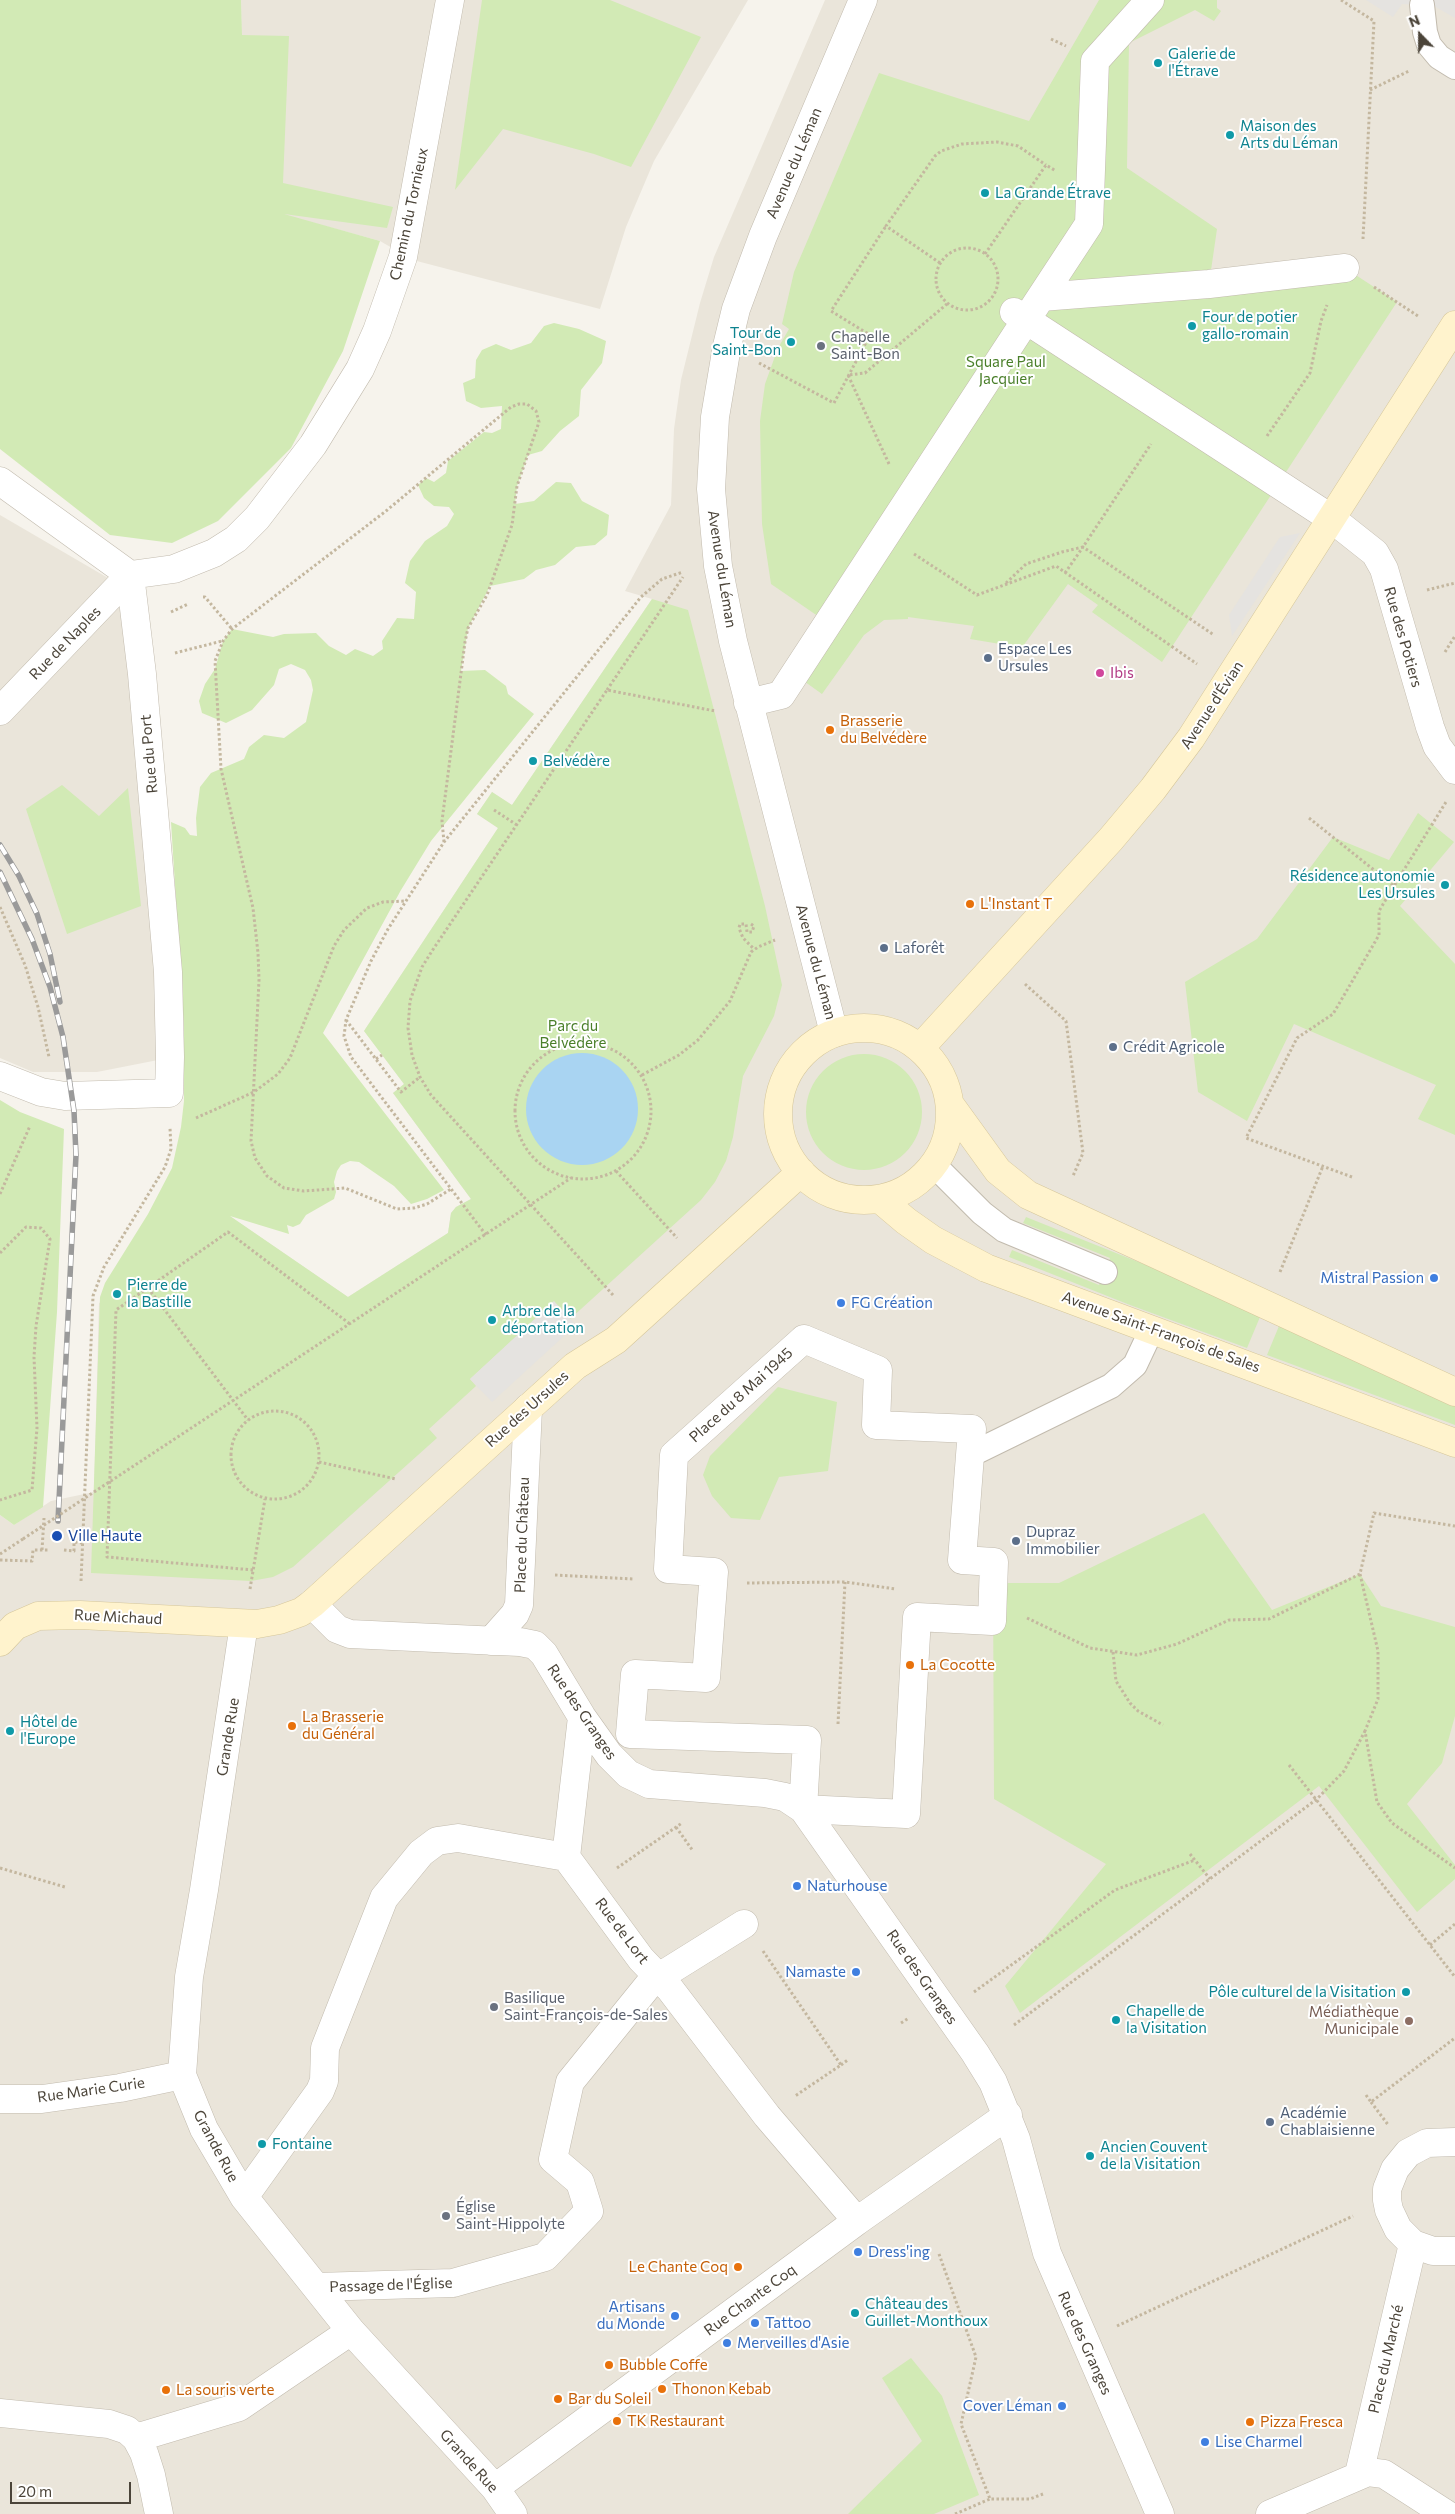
<!DOCTYPE html>
<html>
<head>
<meta charset="utf-8">
<style>
	body { margin:0 }
	#map { position:relative; width:1455px; height:2514px; overflow:hidden; background:#f6f3ec; font-family:Commissioner,sans-serif }
	canvas { display:block }
	.north { position:absolute; left:1395px; top:10px; width:50px; height:50px; -webkit-text-stroke:4px #fff; paint-order:stroke; rotate:338deg; font-size:14px; font-weight:700; line-height:20px; text-align:center; color:#4b4439 }
	.north::after { content:''; display:block; margin:auto; width:18px; height:22px; background:#4b4439; clip-path:polygon(50% 0,100% 100%,50% 72%,0 100%) }
	.scale { position:absolute; left:10px; top:2482px; width:121px; height:22px; box-sizing:border-box; border:2px solid #4b4439; border-top:0; padding-left:6px; font-size:15px; line-height:18px; white-space:nowrap; color:#4b4439; -webkit-text-stroke:4px #fff; paint-order:stroke }
</style>
</head>
<body>
<div id="map">
<canvas width="1455" height="2514"></canvas>
<div class="north">N</div>
<div class="scale">20 m</div>
</div>
<script>
const ctx = document.querySelector('canvas').getContext('2d');
ctx.lineJoin = 'round';
function paint(path, color) { ctx.fillStyle = color; ctx.fill(path, 'evenodd'); }
const toPath = rows => new Path2D(rows.map(r => 'M' + r).join(''));
function strokePath(path, color, width, dash) { ctx.strokeStyle = color; ctx.lineWidth = width; ctx.lineCap = dash ? 'butt' : 'round'; ctx.setLineDash(dash || []); ctx.stroke(path); }
function label(font, color, halo, rows, align = 'center') {
  ctx.font = font + ' Commissioner,sans-serif'; ctx.lineWidth = 4; ctx.setLineDash([]); ctx.textBaseline = 'middle'; ctx.strokeStyle = halo; ctx.fillStyle = color; for (const [text, x, y, turn = 0] of rows) {
    ctx.save(); ctx.translate(x, y); ctx.rotate((+turn || 0) * Math.PI / 180); ctx.textAlign = isNaN(turn) ? turn : align; if (halo) ctx.strokeText(text, 0, 0); ctx.fillText(text, 0, 0); ctx.restore();
  }
}
paint(toPath([
	[241,0,748,0,654,161,626,227,600,309,413,260,380,241,244,204],
	[825,0,1455,0,1455,2514,0,2514,0,1515,14,1525,51,1501,94,1492,99,1303,228,1215,348,1297,448,1233,451,1213,456,1207,471,1199,393,1093,404,1084,364,1031,498,828,477,814,492,792,512,805,652,599,625,591,671,505,674,429,681,380,700,303,714,257],
	[0,515,108,578,122,616,160,967,158,1060,97,1072,33,1072,0,1058]
]), '#eae5da');
paint(toPath([
	[0,0,241,0,242,35,289,36,283,183,393,207,387,228,284,214,380,241,343,351,291,448,218,521,172,543,110,535,0,449],
	[482,0,610,0,701,37,631,167,594,154,503,129,455,190],
	[1099,0,1217,0,1217,8,1221,11,1214,21,1195,10,1129,43,1127,168,1217,229,1209,284,1345,268,1397,302,1162,662,1092,612,1098,605,1068,584,1018,653,1006,645,970,639,974,626,908,617,908,619,884,620,864,635,822,694,794,674,828,623,771,584,762,524,760,421,765,384,778,348,789,329,782,324,794,272,879,73,1029,121],
	[554,323,579,329,606,341,602,363,581,390,579,416,560,431,542,451,528,455,517,486,515,504,534,501,556,482,571,483,582,501,609,515,607,535,595,545,576,547,555,565,536,570,524,579,490,586,468,628,461,671,485,670,506,686,508,694,534,714,431,841,401,890,323,1033,444,1190,427,1199,411,1204,394,1186,359,1162,350,1161,341,1165,337,1171,334,1182,336,1192,334,1199,306,1215,300,1224,293,1227,287,1225,289,1234,230,1216,348,1297,448,1233,451,1213,456,1207,471,1199,393,1093,404,1084,364,1031,498,828,477,814,492,792,512,805,652,599,688,610,765,906,782,985,774,1016,743,1076,733,1137,726,1161,715,1182,701,1200,570,1319,554,1302,470,1379,476,1386,429,1429,437,1438,293,1567,273,1577,251,1581,91,1573,100,1297,105,1283,148,1214,172,1168,181,1127,184,1101,184,1027,171,822,185,828,190,835,197,836,196,818,200,787,211,773,244,759,249,747,264,735,284,738,306,722,313,690,311,680,305,670,291,664,279,669,274,685,252,710,226,723,202,713,199,701,205,684,215,669,223,641,232,629,273,637,284,634,316,633,329,646,346,655,355,649,373,656,383,649,382,641,397,618,414,619,416,592,405,583,410,561,425,541,447,526,454,514,449,507,434,506,424,498,418,485,426,478,434,482,446,473,448,461,484,432,492,433,501,429,502,406,481,408,466,401,463,383,475,378,476,360,482,350,496,344,511,350,531,343,544,326],
	[62,785,99,816,128,788,141,906,67,934,26,809],
	[1418,813,1454,842,1400,906,1455,964,1455,1135,1418,1119,1436,1085,1294,1024,1247,1121,1198,1092,1185,982,1257,939,1333,837,1389,860],
	'806 1112a58 58 0 1 1 116 0a58 58 0 1 1-116 0Z',
	[0,1100,20,1112,64,1129,57,1312,43,1507,14,1525,0,1515],
	[1026,1217,1146,1265,1260,1317,1247,1348,1130,1305,1009,1257,1012,1250,1099,1285,1105,1272,1110,1258,1023,1223],
	[1279,1326,1455,1403,1455,1425,1267,1355],
	[778,1387,837,1402,828,1471,779,1477,760,1520,731,1518,712,1496,703,1475,710,1456],
	[1204,1513,1272,1610,1360,1574,1381,1606,1455,1627,1455,1716,1442,1763,1407,1804,1455,1865,1455,1879,1417,1912,1319,1786,1020,2013,1005,1986,1106,1864,994,1799,993,1583,1059,1583],
	[911,2358,942,2396,979,2495,934,2514,848,2514,922,2441,882,2378]
]), '#d2eab5');
paint(toPath([
	[1366,0,1455,0,1455,18,1434,6,1402,4,1393,17],
	[1300,533,1232,636,1229,615,1280,537],
	[554,1301,576,1325,492,1402,470,1379]
]), '#e5e3e0');
paint(toPath([
	'526 1109a56 56 0 1 1 112 0a56 56 0 1 1-112 0Z'
]), '#a9d4f2');
const lane = toPath([
	[1422,5,1425,32,1429,45,1439,57,1455,67],
	[934,1165,982,1213,1004,1230,1105,1272],
	[970,1455,1111,1386,1135,1365,1152,1329]
]);
const street = toPath([
	[1041,297,1089,224,1095,61,1150,0],
	[1014,312,1332,519,1375,553,1384,569,1430,727,1437,746,1455,770],
	[0,481,130,575,142,674,168,972,170,1057,169,1093,65,1096,41,1092,0,1076],
	[130,575,174,569,214,553,236,539,257,518,313,445,360,369,377,331,403,257,450,0],
	[748,703,781,695,1041,297,1209,284,1345,268],
	[0,711,130,575],
	[834,1033,733,641,718,566,711,489,715,417,727,346,736,309,763,236,863,0],
	[804,1339,878,1370,876,1425,972,1429,962,1560,994,1562,992,1621,917,1617,906,1814,803,1809,807,1740,630,1734,635,1674,706,1678,714,1572,668,1569,674,1455,804,1339],
	[312,1604,337,1629,350,1634,520,1642,535,1645,544,1654,582,1717,609,1755,628,1774,649,1784,765,1793,785,1797,803,1809,975,2053,993,2082,1016,2139,1047,2253,1160,2514],
	[244,1624,204,1890,189,1977,182,2075,204,2129,244,2197,351,2331,495,2488,513,2514],
	[491,1641,515,1614,519,1605,528,1408],
	[582,1717,566,1857,641,1959,670,1989,767,2116,857,2221],
	[0,2099,42,2099,120,2088,182,2075],
	[1455,2142,1427,2143,1408,2153,1395,2169,1387,2189,1387,2200,1389,2210,1398,2229,1413,2244,1433,2251,1455,2251],
	[244,2197,320,2091,324,2081,325,2048,384,1898,421,1853,437,1841,458,1838,566,1857],
	[316,2287,453,2283,545,2257,589,2211,580,2182,553,2159,570,2082,651,1982,744,1924],
	[0,2413,109,2424,127,2430,136,2438,144,2453,151,2475,159,2514],
	[136,2438,239,2407,351,2331],
	[1359,2474,1413,2244],
	[495,2488,857,2221,1008,2115],
	[1270,2514,1368,2472,1384,2474,1446,2514]
]);
const secondary = toPath([
	'778 1114a86 86 0 1 1 172 0a86 86 0 1 1-172 0Z',
	[920,1048,1111,839,1153,789,1191,738,1455,325],
	[951,1106,998,1171,1028,1195,1455,1392],
	[880,1199,906,1221,933,1240,986,1268,1455,1443],
	[0,1642,15,1626,38,1616,80,1615,257,1624,279,1620,301,1612,312,1604,575,1366,616,1340,801,1172]
]);
strokePath(lane, '#c2bbae', 26);
strokePath(street, '#c2bbae', 29);
strokePath(secondary, '#d6c79b', 29);
strokePath(toPath([
	[1341,0,1374,21,1363,239],
	[1051,39,1066,46],
	[1370,90,1409,71],
	'936 279a31 31 0 1 1 62 0a31 31 0 1 1-62 0Z',
	[985,254,1046,165,1056,171],
	[940,263,886,226,935,156,941,151,962,144,997,142,1018,146,1046,165],
	[1374,287,1418,316],
	[759,363,834,403,870,335,831,311,886,226],
	[1267,436,1310,373,1321,321,1327,305],
	[889,464,848,375,865,373,947,304],
	[914,554,977,595,1056,566,1197,664],
	[1065,573,1083,547,1214,635],
	[1006,583,1026,564,1062,552,1083,547,1151,444],
	[1427,590,1455,583],
	[203,597,205,597,232,629],
	[171,612,188,604],
	[1445,652,1455,636],
	[175,653,222,641],
	[607,690,683,577],
	[494,810,517,825],
	[1309,818,1394,886,1446,802],
	[444,842,442,821,465,642,468,628,487,595,512,525,517,486,539,422,536,411,527,404,519,404,511,407,386,511,232,629,223,641,215,661,221,769,253,908,258,953,259,980,251,1141,255,1158,267,1176,284,1188,304,1191,345,1188,397,1209,414,1208,427,1204,451,1189],
	[0,907,25,965,38,1007,49,1057],
	[751,924,754,926,752,932,747,932,746,924,740,924,739,928,743,938,754,949],
	[1025,984,1066,1021,1083,1153,1073,1176],
	[346,1020,401,1092,420,1077],
	'515 1111a68 68 0 1 1 136 0a68 68 0 1 1-136 0Z',
	[376,1059,382,1055],
	[642,1075,679,1055,698,1040,730,1001,751,952,758,947,775,940],
	[196,1118,254,1092,278,1074,290,1058,334,946,344,930,367,908,383,902,406,901],
	[616,1171,677,1238],
	[1352,1177,1246,1138,1297,1038,1333,1014,1350,985,1379,935,1379,911,1394,886],
	[0,1194,30,1126],
	[486,1235,351,1057,344,1036,346,1020,371,961,388,929,444,842,641,597,662,579,683,572],
	[0,1253,26,1227,41,1228,50,1239,36,1326,34,1357,37,1428,32,1490,0,1500],
	[1280,1272,1323,1166],
	[148,1288,248,1420],
	[613,1295,431,1095,420,1077,412,1055,408,1028,410,1001,422,967,432,951,607,690,715,711],
	'231 1455a44 44 0 1 1 88 0a44 44 0 1 1-88 0Z',
	[319,1462,396,1479],
	[94,1492,571,1178],
	[42,1550,44,1518],
	[64,1550,74,1551,74,1542,83,1543],
	[0,1554,23,1539],
	[0,1560,32,1561,33,1550,48,1550],
	[253,1570,107,1557,116,1310,228,1232,350,1324],
	[1360,1574,1378,1651,1378,1699,1365,1731,1377,1802,1392,1823,1455,1868],
	[555,1575,634,1579],
	[81,1581,93,1296,104,1267,165,1167,171,1149,170,1128],
	[747,1583,845,1582,896,1589],
	[250,1589,265,1499],
	[1027,1618,1090,1648,1137,1655,1177,1644,1229,1620,1269,1619,1360,1574,1374,1513,1455,1526],
	[1113,1652,1116,1681,1130,1703,1138,1711,1163,1725],
	[838,1724,845,1582],
	[1289,1765,1455,1977],
	[676,1827,693,1851],
	[1190,1854,1210,1879],
	[0,1868,65,1887],
	[617,1868,682,1823],
	[1430,1945,1455,1924],
	[763,1951,841,2065,795,2096],
	[974,1992,1115,1890,1195,1860],
	[901,2023,909,2018],
	[1014,2025,1317,1799,1344,1771,1365,1731],
	[841,2065,849,2059],
	[1366,2095,1371,2102,1455,2038],
	[1371,2102,1389,2126],
	[939,2254,976,2357,961,2424,990,2499,1030,2499,1043,2494],
	[1117,2326,1353,2216],
	[955,2514,990,2499]
]), '#c4b79f', 3, [2.5, 2.5]);
strokePath(lane, '#fff', 24);
strokePath(street, '#fff', 28);
strokePath(secondary, '#fff3cd', 28);
const rail = toPath([
	[0,845,19,876,37,914,50,954,60,1002],
	[0,872,32,939,50,987,63,1037,74,1111,76,1155,58,1521]
]);
strokePath(rail, '#9a9a9a', 5.5);
strokePath(rail, '#fff', 4, [11]);
strokePath(toPath([
	[23,1539,94,1492]
]), '#c4b79f', 3, [2.5, 2.5]);
for (const [x, y, r, color] of [
	[1158,63,5,"#0f9aa8"],
	[1230,135,5,"#0f9aa8"],
	[985,193,5,"#0f9aa8"],
	[1192,326,5,"#0f9aa8"],
	[791,342,5,"#0f9aa8"],
	[821,346,5,"#6b7280"],
	[988,658,5,"#5c6f8a"],
	[1100,673,5,"#d1479c"],
	[830,730,5,"#e8710a"],
	[533,761,5,"#0f9aa8"],
	[1445,885,5,"#0f9aa8"],
	[970,904,5,"#e8710a"],
	[884,948,5,"#5c6f8a"],
	[1113,1047,5,"#5c6f8a"],
	[1434,1278,5,"#3f7fe0"],
	[117,1294,5,"#0f9aa8"],
	[841,1303,5,"#3f7fe0"],
	[492,1320,5,"#0f9aa8"],
	[57,1536,6,"#1a4fb4"],
	[1016,1541,5,"#5c6f8a"],
	[910,1665,5,"#e8710a"],
	[292,1726,5,"#e8710a"],
	[10,1731,5,"#0f9aa8"],
	[797,1886,5,"#3f7fe0"],
	[856,1972,5,"#3f7fe0"],
	[1406,1992,5,"#0f9aa8"],
	[494,2007,5,"#6b7280"],
	[1116,2020,5,"#0f9aa8"],
	[1409,2021,5,"#8d6e63"],
	[1270,2122,5,"#5c6f8a"],
	[262,2144,5,"#0f9aa8"],
	[1090,2156,5,"#0f9aa8"],
	[446,2216,5,"#6b7280"],
	[858,2252,5,"#3f7fe0"],
	[738,2267,5,"#e8710a"],
	[855,2313,5,"#0f9aa8"],
	[675,2316,5,"#3f7fe0"],
	[755,2323,5,"#3f7fe0"],
	[727,2343,5,"#3f7fe0"],
	[609,2365,5,"#e8710a"],
	[662,2389,5,"#e8710a"],
	[166,2390,5,"#e8710a"],
	[558,2399,5,"#e8710a"],
	[1062,2406,5,"#3f7fe0"],
	[617,2421,5,"#e8710a"],
	[1250,2422,5,"#e8710a"],
	[1205,2442,5,"#3f7fe0"]
]) { const dot = new Path2D(); dot.arc(x, y, r, 0, 2 * Math.PI); ctx.fillStyle = color; ctx.fill(dot); strokePath(dot, '#fff', 2); }
label('15px', '#0d838f', '#fff', [
	["Galerie de",1168,54],
	["l'Étrave",1168,71],
	["Maison des",1240,126],
	["Arts du Léman",1240,143],
	["La Grande Étrave",995,193],
	["Four de potier",1202,317],
	["gallo-romain",1202,334],
	["Tour de",781,333,"right"],
	["Saint-Bon",781,350,"right"],
	["Belvédère",543,761],
	["Résidence autonomie",1435,876,"right"],
	["Les Ursules",1435,893,"right"],
	["Pierre de",127,1285],
	["la Bastille",127,1302],
	["Arbre de la",502,1311],
	["déportation",502,1328],
	["Hôtel de",20,1722],
	["l'Europe",20,1739],
	["Pôle culturel de la Visitation",1396,1992,"right"],
	["Chapelle de",1126,2011],
	["la Visitation",1126,2028],
	["Fontaine",272,2144],
	["Ancien Couvent",1100,2147],
	["de la Visitation",1100,2164],
	["Château des",865,2304],
	["Guillet-Monthoux",865,2321]
], 'left');
label('15px', '#4b4439', '#fff', [
	["Avenue du Léman",794,163,-67],
	["Chemin du Tornieux",409,214,-78],
	["Avenue du Léman",722,569,81],
	["Rue des Potiers",1403,637,74],
	["Rue de Naples",65,643,-46],
	["Avenue d'Évian",1212,705,-57],
	["Rue du Port",149,754,-95],
	["Avenue du Léman",816,962,75],
	["Avenue Saint-François de Sales",1161,1332,20],
	["Place du 8 Mai 1945",741,1395,-42],
	["Rue des Ursules",527,1409,-42],
	["Place du Château",522,1535,-88],
	["Rue Michaud",118,1617,3],
	["Rue des Granges",582,1712,56],
	["Grande Rue",228,1737,-81],
	["Rue de Lort",622,1931,53],
	["Rue des Granges",922,1977,55],
	["Rue Marie Curie",91,2090,-8],
	["Grande Rue",216,2146,62],
	["Passage de l'Église",391,2285,-2],
	["Rue Chante Coq",750,2300,-36],
	["Rue des Granges",1085,2343,66],
	["Place du Marché",1386,2359,-77],
	["Grande Rue",469,2461,48]
]);
label('15px', '#5b616d', '#fff', [
	["Chapelle",831,337],
	["Saint-Bon",831,354],
	["Basilique",504,1998],
	["Saint-François-de-Sales",504,2015],
	["Église",456,2207],
	["Saint-Hippolyte",456,2224]
], 'left');
label('15px', '#4a7f2a', '#fff', [
	["Square Paul",1006,362],
	["Jacquier",1006,379],
	["Parc du",573,1026],
	["Belvédère",573,1043]
]);
label('15px', '#4e5e75', '#fff', [
	["Espace Les",998,649],
	["Ursules",998,666],
	["Laforêt",894,948],
	["Crédit Agricole",1123,1047],
	["Dupraz",1026,1532],
	["Immobilier",1026,1549],
	["Académie",1280,2113],
	["Chablaisienne",1280,2130]
], 'left');
label('15px', '#b23c85', '#fff', [
	["Ibis",1110,673]
], 'left');
label('15px', '#c56008', '#fff', [
	["Brasserie",840,721],
	["du Belvédère",840,738],
	["L'Instant T",980,904],
	["La Cocotte",920,1665],
	["La Brasserie",302,1717],
	["du Général",302,1734],
	["Le Chante Coq",728,2267,"right"],
	["Bubble Coffe",619,2365],
	["Thonon Kebab",672,2389],
	["La souris verte",176,2390],
	["Bar du Soleil",568,2399],
	["TK Restaurant",627,2421],
	["Pizza Fresca",1260,2422]
], 'left');
label('15px', '#366cbe', '#fff', [
	["Mistral Passion",1424,1278,"right"],
	["FG Création",851,1303],
	["Naturhouse",807,1886],
	["Namaste",846,1972,"right"],
	["Dress'ing",868,2252],
	["Artisans",665,2307,"right"],
	["du Monde",665,2324,"right"],
	["Tattoo",765,2323],
	["Merveilles d'Asie",737,2343],
	["Cover Léman",1052,2406,"right"],
	["Lise Charmel",1215,2442]
], 'left');
label('15px', '#164399', '#fff', [
	["Ville Haute",68,1536]
], 'left');
label('15px', '#785e54', '#fff', [
	["Médiathèque",1399,2012],
	["Municipale",1399,2029]
], 'right');
</script>
</body>
</html>
